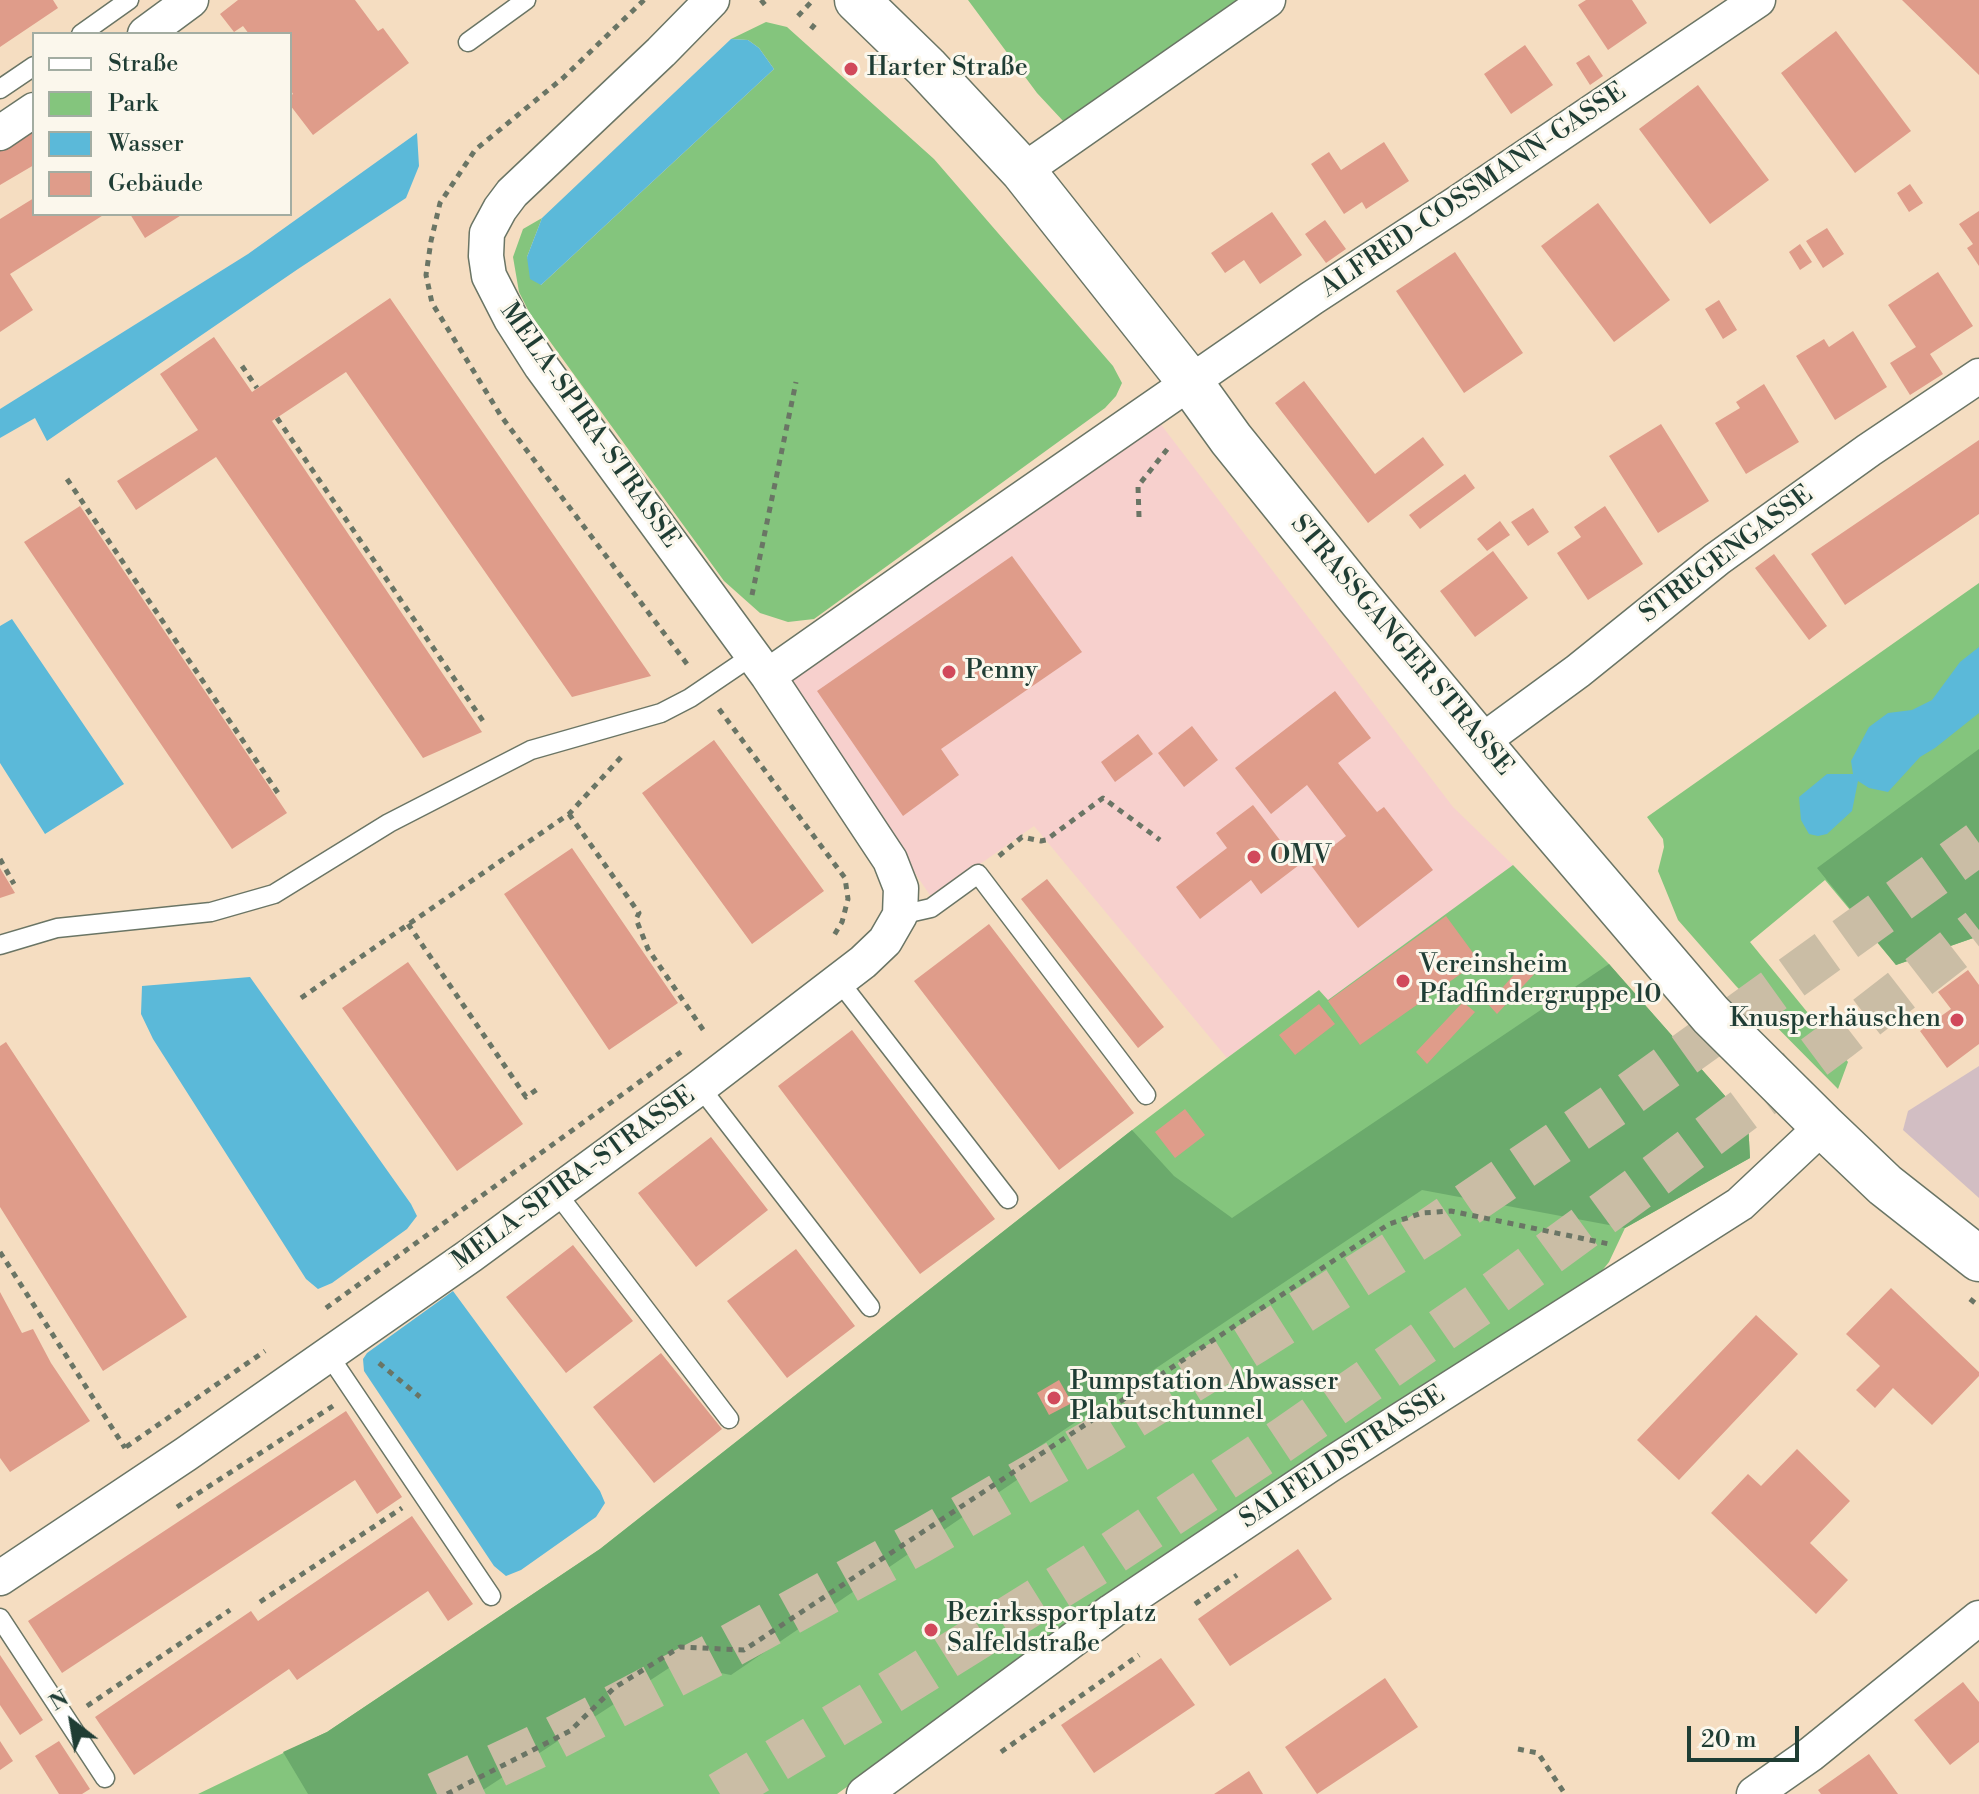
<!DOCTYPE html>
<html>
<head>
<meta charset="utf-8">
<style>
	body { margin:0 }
	#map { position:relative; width:1979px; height:1794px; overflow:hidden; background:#f5ddc1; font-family:"Libre Bodoni",serif }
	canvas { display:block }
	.legend { position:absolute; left:32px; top:32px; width:260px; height:184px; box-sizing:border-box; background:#fbf7ec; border:2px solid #a3ada2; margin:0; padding:10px 14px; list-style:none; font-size:24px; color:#1f3d34 }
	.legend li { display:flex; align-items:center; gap:16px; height:40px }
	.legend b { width:40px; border:2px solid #a3ada2 }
	.north { position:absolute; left:32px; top:1682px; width:80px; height:80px; -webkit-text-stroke:6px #fbf7ec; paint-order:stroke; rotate:329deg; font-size:22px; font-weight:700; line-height:32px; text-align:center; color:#1f3d34 }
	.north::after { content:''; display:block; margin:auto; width:28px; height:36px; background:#1f3d34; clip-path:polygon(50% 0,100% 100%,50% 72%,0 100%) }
	.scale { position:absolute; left:1687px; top:1726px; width:112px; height:36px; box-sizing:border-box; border:4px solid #1f3d34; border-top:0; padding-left:10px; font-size:24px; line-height:28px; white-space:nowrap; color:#1f3d34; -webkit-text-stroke:6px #fbf7ec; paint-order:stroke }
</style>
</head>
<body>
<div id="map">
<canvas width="1979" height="1794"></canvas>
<ul class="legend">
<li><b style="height:10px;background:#fff"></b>Straße</li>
<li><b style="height:22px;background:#84c57d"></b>Park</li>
<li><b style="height:22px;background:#5bb9d9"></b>Wasser</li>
<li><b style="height:22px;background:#df9c8a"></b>Gebäude</li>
</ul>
<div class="north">N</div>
<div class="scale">20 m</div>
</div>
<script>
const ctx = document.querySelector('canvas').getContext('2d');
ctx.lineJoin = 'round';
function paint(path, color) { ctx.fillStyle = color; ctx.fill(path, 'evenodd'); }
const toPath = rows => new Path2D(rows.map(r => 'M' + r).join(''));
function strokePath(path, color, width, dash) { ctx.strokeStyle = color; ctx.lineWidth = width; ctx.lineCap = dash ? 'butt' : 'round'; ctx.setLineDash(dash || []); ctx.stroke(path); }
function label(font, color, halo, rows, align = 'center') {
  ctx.font = font + ' "Libre Bodoni",serif'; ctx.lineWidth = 6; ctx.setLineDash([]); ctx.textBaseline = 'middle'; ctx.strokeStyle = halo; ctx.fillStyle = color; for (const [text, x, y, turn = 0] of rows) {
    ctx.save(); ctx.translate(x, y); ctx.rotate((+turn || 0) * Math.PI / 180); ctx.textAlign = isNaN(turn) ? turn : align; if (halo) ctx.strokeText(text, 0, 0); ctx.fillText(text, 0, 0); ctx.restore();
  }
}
paint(toPath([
	[1140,397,1453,807,1513,865,1328,1001,1319,990,1227,1058,1034,826,932,898,774,668]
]), '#f7d0cd');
paint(toPath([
	[1979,1066,1979,1198,1903,1130,1908,1111]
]), '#d2bec3');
paint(toPath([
	[968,0,1238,0,1064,122,1037,93],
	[766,22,787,27,934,159,1113,366,1122,383,1116,396,1105,408,814,619,788,622,760,613,724,581,530,314,519,292,513,257,523,229,542,218,527,257,541,285,774,69,759,48,748,40,731,39],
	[1979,583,1979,936,1896,965,1825,880,1750,942,1848,1062,1838,1089,1736,986,1678,920,1658,871,1664,847,1663,839,1647,817],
	[1513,865,1609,964,1748,1122,1750,1158,1625,1228,1609,1262,1601,1272,1113,1595,837,1794,198,1794,327,1732,600,1549,1132,1130,1227,1058,1319,990,1328,1000]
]), '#84c57d');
paint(toPath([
	[1979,749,1979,936,1896,965,1817,868],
	[1609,964,1748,1122,1750,1158,1625,1228,1422,1190,1022,1458,1033,1469,731,1675,675,1664,477,1794,308,1794,283,1752,327,1732,600,1549,1132,1130,1174,1176,1232,1218]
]), '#6baa6c');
paint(toPath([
	[731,39,748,40,759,48,774,69,541,285,530,279,527,257,542,218],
	[417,133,419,166,406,198,298,269,47,441,35,418,0,438,0,409,248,254],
	[12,619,124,784,45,834,0,763,0,626],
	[1979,647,1979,713,1935,748,1920,757,1888,792,1869,788,1858,781,1852,811,1827,834,1818,836,1809,834,1801,820,1799,797,1827,774,1853,774,1851,761,1869,727,1888,713,1912,710,1932,700,1960,662],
	[250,977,411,1204,417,1216,407,1229,332,1283,318,1289,306,1279,153,1039,141,1014,142,986],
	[453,1291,600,1491,605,1503,596,1517,521,1570,506,1576,494,1566,364,1371,363,1359,367,1353]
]), '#5bb9d9');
paint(toPath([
	[0,0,53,0,58,8,0,47],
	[238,0,355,0,378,31,383,28,409,63,313,135,290,105,290,96,293,94,290,89,290,34,249,34,243,26,234,32,220,14],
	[1586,0,1632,0,1647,23,1608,50,1578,5],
	[1902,0,1979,0,1979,75],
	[1836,31,1911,131,1855,173,1781,73],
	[1525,45,1553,85,1511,114,1484,74],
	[1589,55,1603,76,1590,85,1576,63],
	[1698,85,1769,180,1710,224,1639,129],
	[34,129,34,165,0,185,0,150],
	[1384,142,1409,181,1366,209,1362,202,1344,214,1311,164,1329,152,1341,170],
	[1910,184,1923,203,1909,212,1897,193],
	[34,198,34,214,105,214,10,274,33,310,0,332,0,219],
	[1598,203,1670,300,1614,342,1541,246],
	[1979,211,1979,266,1967,248,1973,244,1959,224],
	[1272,212,1302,255,1260,284,1244,260,1225,273,1211,253],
	[130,214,183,214,145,238],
	[1325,220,1346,249,1326,263,1305,234],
	[1827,228,1844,254,1823,268,1806,241],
	[1800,244,1812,262,1800,270,1789,252],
	[1455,252,1523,353,1464,393,1396,291],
	[1938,272,1973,326,1930,354,1943,374,1910,395,1890,363,1916,347,1888,305],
	[390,298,651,676,572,697,346,372,272,421,482,732,423,758,216,457,136,510,117,481,198,430,160,374,214,337,252,392],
	[1719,300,1737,330,1723,339,1705,309],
	[1853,331,1887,387,1835,420,1796,356,1824,339,1829,347],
	[1304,381,1375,474,1423,437,1444,465,1368,523,1275,403],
	[1764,384,1799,442,1746,474,1715,423,1740,408,1736,402],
	[1661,424,1709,501,1658,533,1609,456],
	[1979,440,1979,514,1845,605,1811,554],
	[1465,474,1475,488,1420,529,1409,515],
	[80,506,287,813,232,849,24,542],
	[1605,506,1643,564,1588,600,1557,553,1581,537,1574,527],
	[1533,508,1549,532,1528,546,1511,522],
	[1500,521,1510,535,1487,551,1477,539],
	[1493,551,1528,598,1475,637,1440,591],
	[1774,554,1827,626,1809,640,1755,568],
	[1012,556,1082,652,941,749,959,775,903,816,817,691],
	[1335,691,1371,738,1338,763,1377,812,1384,807,1433,870,1358,928,1310,864,1346,836,1307,785,1271,814,1235,768],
	[1192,726,1218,760,1184,787,1158,753],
	[1138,734,1153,754,1115,782,1101,762],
	[714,740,824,891,752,944,642,793],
	[1253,805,1299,865,1261,894,1251,880,1200,919,1176,887,1227,848,1216,833],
	[572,848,678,1003,609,1050,504,894],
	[0,868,15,893,0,898],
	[1047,879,1164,1027,1138,1048,1021,899],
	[1446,916,1479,961,1360,1045,1328,1001],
	[989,924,1134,1113,1059,1170,914,981],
	[1526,961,1538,970,1497,1014,1488,1004],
	[408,962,523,1124,457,1171,342,1008],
	[1968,970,1979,985,1979,1044,1947,1068,1920,1031,1951,1009,1938,992],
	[1463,1002,1475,1012,1427,1064,1416,1052],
	[1319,1004,1335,1024,1295,1055,1279,1035],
	[852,1030,995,1219,920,1274,778,1086],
	[6,1042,187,1317,103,1371,0,1207,0,1046],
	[1185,1109,1205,1135,1175,1158,1155,1132],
	[711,1137,768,1210,696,1267,638,1193],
	[573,1245,633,1321,566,1373,506,1297],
	[796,1249,855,1326,787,1378,727,1301],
	[1891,1288,1979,1372,1979,1376,1932,1425,1893,1388,1875,1408,1856,1390,1880,1366,1846,1334],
	[0,1292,22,1333,33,1329,51,1363,90,1421,10,1472,0,1458],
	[1756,1315,1798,1354,1679,1480,1637,1440],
	[661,1353,722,1429,654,1483,593,1407],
	[1059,1380,1072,1403,1049,1415,1037,1393],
	[346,1411,402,1497,377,1514,355,1480,62,1673,28,1621],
	[1797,1449,1850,1501,1810,1543,1848,1580,1816,1614,1711,1513,1748,1474,1761,1486],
	[412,1516,473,1604,448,1621,428,1591,297,1680,289,1669,134,1775,95,1717,251,1611,258,1621],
	[1298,1549,1332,1599,1230,1666,1198,1619],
	[0,1655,43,1720,20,1735,0,1705],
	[1161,1658,1195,1705,1094,1773,1061,1725],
	[1385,1678,1418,1727,1317,1794,1285,1747],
	[1963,1682,1979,1702,1979,1742,1950,1765,1914,1720],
	[0,1741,13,1761,0,1770],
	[59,1741,90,1789,82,1794,59,1794,35,1756],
	[1869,1754,1898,1794,1821,1794,1818,1790],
	[1249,1771,1263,1794,1214,1794]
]), '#df9c8a');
strokePath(toPath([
	[437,1794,555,1738,723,1650,919,1542,1100,1437,1254,1342,1427,1232,1617,1103,1979,843],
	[720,1794,889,1693,1102,1560,1284,1439,1481,1303,1662,1171,1840,1038,1979,930]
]), '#cabda5', 44, [44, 22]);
const service = toPath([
	[81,34,129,0],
	[468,42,526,0],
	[0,89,34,66],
	[900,915,931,908,978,874,1146,1095],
	[0,945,57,928,211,912,274,894,389,823,531,750,661,713,690,698,752,656],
	[839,981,1008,1199],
	[700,1087,870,1307],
	[556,1192,729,1419],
	[328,1354,491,1596],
	[0,1618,105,1778]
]);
const minor = toPath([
	[145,34,191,0],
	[0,133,34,110],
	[1023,171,1268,0],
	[768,676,919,570,1312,298,1456,204,1758,0],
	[1481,742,1578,671,1717,559,1869,450,1979,376],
	[0,1578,186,1454,471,1255,700,1087,863,962,885,941,900,915,901,888,890,860,768,676,541,366,511,319,489,276,486,256,487,233,500,209,512,193,661,52,712,0],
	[864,1794,1112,1611,1328,1466,1740,1204,1823,1126],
	[1754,1794,1811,1754,1979,1618]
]);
const tertiary = toPath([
	[857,0,926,67,1023,171,1190,382,1231,439,1361,600,1536,810,1711,1015,1823,1126,1885,1185,1979,1259]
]);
strokePath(service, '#6a7565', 21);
strokePath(minor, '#6a7565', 37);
strokePath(tertiary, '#6a7565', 47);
strokePath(toPath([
	[644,0,563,78,475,150,440,203,431,241,426,275,432,303,501,416,690,668],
	[761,0,766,6],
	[798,16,813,0],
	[811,29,815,24],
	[242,366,257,388],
	[277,418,483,721],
	[67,479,280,796],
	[1139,517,1138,486,1169,447],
	[752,595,796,382],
	[719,709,845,878,848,899,842,922,833,937],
	[569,814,639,913,636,919,648,949,706,1034],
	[999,856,1022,837,1041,841,1046,840,1103,798,1160,840],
	[0,859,14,884],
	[408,924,526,1097,539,1088],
	[301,998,569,814,624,754],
	[0,1252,125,1448],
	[1970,1299,1979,1306],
	[326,1308,681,1052],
	[379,1363,420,1397],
	[126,1447,265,1351],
	[177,1507,333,1406],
	[260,1602,402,1508],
	[1195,1604,1237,1575],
	[87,1706,230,1610],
	[1518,1749,1538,1753,1565,1794],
	[1001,1752,1139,1655],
	[447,1794,570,1731,614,1688,680,1647,744,1650,1389,1224,1422,1213,1451,1211,1609,1244]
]), '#6a7565', 5, [6, 6]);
strokePath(service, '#fff', 18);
strokePath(minor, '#fff', 34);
strokePath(tertiary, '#fff', 44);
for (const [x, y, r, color] of [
	[851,69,8,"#d1495b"],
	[949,672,8,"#d1495b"],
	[1254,857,8,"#d1495b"],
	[1403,981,8,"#d1495b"],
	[1957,1020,8,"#d1495b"],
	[1054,1398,8,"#d1495b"],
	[931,1630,8,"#d1495b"]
]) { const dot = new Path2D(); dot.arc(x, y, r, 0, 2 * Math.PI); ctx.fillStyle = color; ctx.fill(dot); strokePath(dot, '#fbf7ec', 3); }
label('26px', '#1f3d34', '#fbf7ec', [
	["Harter Straße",867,69],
	["Penny",965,672],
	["OMV",1270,857],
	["Vereinsheim",1419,966],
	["Pfadfindergruppe 10",1419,996],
	["Knusperhäuschen",1941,1020,"right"],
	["Pumpstation Abwasser",1070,1383],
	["Plabutschtunnel",1070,1413],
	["Bezirkssportplatz",947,1615],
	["Salfeldstraße",947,1645]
], 'left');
label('26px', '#1f3d34', '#fbf7ec', [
	["ALFRED-COSSMANN-GASSE",1474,191,-34],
	["MELA-SPIRA-STRASSE",589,426,55],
	["STREGENGASSE",1727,555,-37],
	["STRASSGANGER STRASSE",1401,646,50],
	["MELA-SPIRA-STRASSE",574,1179,-36],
	["SALFELDSTRASSE",1343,1458,-33]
]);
</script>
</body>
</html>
